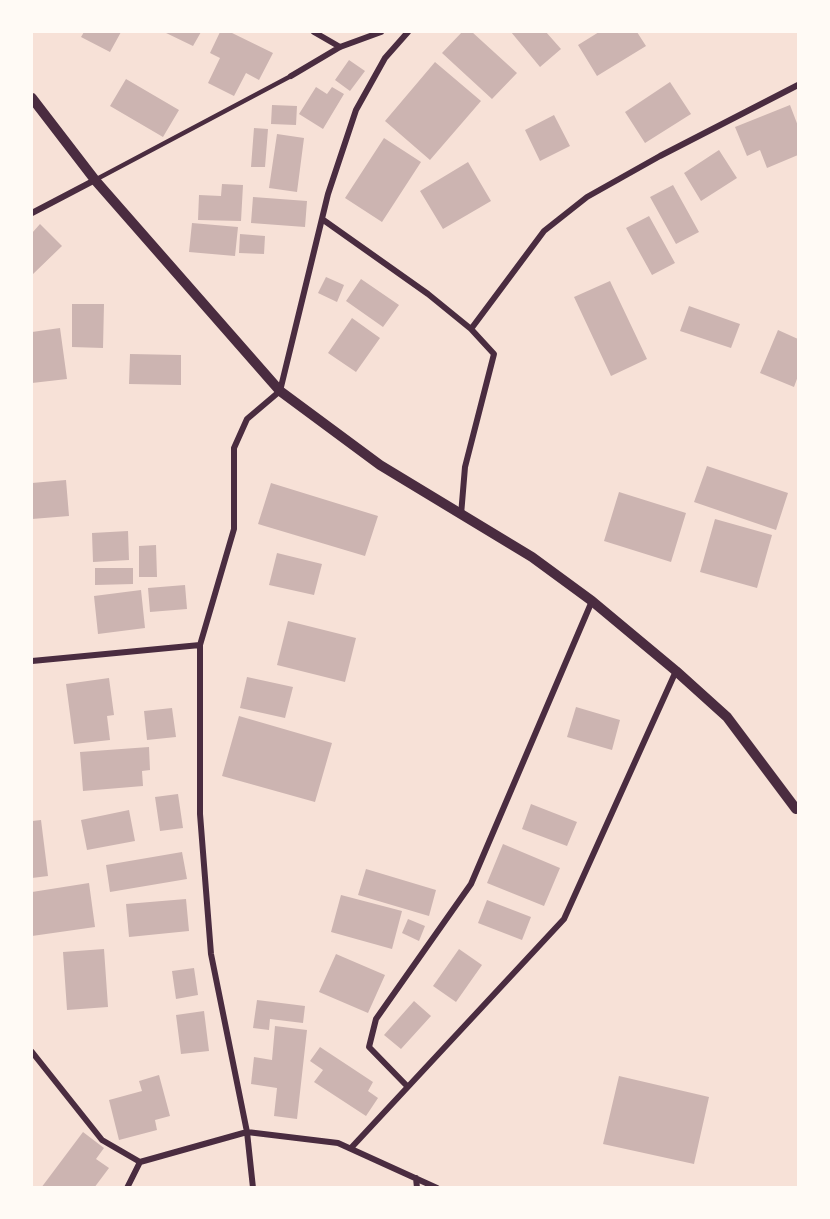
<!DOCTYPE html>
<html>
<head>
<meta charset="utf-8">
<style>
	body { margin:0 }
	#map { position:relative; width:830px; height:1219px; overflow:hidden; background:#f7e1d7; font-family:Lato,sans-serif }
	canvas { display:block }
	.frame { position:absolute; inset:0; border:33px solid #fffaf5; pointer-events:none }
</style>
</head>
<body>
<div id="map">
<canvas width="830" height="1219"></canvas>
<div class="frame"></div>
</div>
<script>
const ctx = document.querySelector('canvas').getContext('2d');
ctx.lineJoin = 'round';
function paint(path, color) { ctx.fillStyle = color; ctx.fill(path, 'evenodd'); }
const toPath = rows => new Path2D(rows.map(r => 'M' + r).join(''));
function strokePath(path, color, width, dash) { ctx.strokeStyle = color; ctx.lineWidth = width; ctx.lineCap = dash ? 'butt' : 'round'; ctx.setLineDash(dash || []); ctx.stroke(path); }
paint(toPath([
	[84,32,121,32,110,52,81,37],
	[164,32,201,32,193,46],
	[220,32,230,32,273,53,259,80,246,73,234,96,208,83,220,58,210,53],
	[462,32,472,32,517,73,492,99,442,53],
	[511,32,546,32,561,49,540,67],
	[599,32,637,32,646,46,597,76,578,45],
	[349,60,365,71,350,91,335,80],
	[435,62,481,101,430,160,385,121],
	[126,79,179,110,163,137,110,106],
	[670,82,691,114,645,143,625,112],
	[316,87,327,94,332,87,344,94,323,129,299,114],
	[272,105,297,106,296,125,271,124],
	[790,105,798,126,798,155,767,168,760,150,747,156,735,127],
	[554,115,570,146,540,161,525,130],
	[254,128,268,129,265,167,251,167],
	[277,134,304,138,297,192,269,188],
	[384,138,421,162,382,222,345,198],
	[719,150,737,178,701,201,684,173],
	[468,162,491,201,443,229,420,191],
	[222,184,243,185,241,221,198,220,199,195,221,196],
	[673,185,699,232,676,244,650,197],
	[253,197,307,201,305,227,251,223],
	[649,216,675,263,652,275,626,228],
	[192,223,238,227,235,256,189,252],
	[40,224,62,246,32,275,32,233],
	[240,234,265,236,264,254,239,253],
	[326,277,344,285,337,302,318,293],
	[361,279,399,305,383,327,346,301],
	[610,281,647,359,611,376,574,297],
	[72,304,104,304,103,348,72,347],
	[689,306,740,324,731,348,680,331],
	[352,318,380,338,356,372,328,353],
	[60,328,67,379,32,383,32,332],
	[778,330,798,339,798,376,794,387,760,373],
	[130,354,181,355,181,385,129,384],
	[707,466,788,493,776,530,694,502],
	[66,480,69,516,32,519,32,483],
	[271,483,378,516,365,556,258,524],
	[619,492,686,513,671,562,604,541],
	[715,519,772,535,757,588,700,572],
	[128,531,129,560,93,562,92,533],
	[156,545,157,577,139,577,139,546],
	[277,553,322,564,314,595,269,585],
	[95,568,133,568,133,584,95,585],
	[185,585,187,609,150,612,148,588],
	[141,590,145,628,98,634,94,596],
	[288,621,356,638,345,682,277,665],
	[247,677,293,687,285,718,240,708],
	[109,678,114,715,107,716,110,740,74,744,66,684],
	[576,707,620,720,612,750,567,737],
	[172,708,176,737,147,740,144,711],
	[239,716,332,743,315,802,222,776],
	[149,747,150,770,142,771,143,786,83,791,80,752],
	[178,794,183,828,160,831,155,797],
	[531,804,577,822,567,846,522,829],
	[129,810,135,841,87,850,81,820],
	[41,820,48,876,32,878,32,821],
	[503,844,560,868,544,906,487,883],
	[182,852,187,879,110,892,106,865],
	[366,869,436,890,429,916,358,895],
	[89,883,95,927,32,936,32,892],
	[341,895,402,911,392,949,331,932],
	[186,899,189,931,129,937,126,904],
	[487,900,531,917,522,940,478,923],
	[408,919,425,926,419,941,402,933],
	[104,949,108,1007,67,1010,63,952],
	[459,949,482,965,456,1002,433,986],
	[336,954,385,975,368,1013,319,992],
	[194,968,198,995,176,999,172,971],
	[257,1000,305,1006,303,1023,270,1019,269,1030,253,1028],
	[414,1001,431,1016,401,1049,384,1035],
	[204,1011,209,1051,181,1054,176,1015],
	[275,1026,307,1030,297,1119,274,1116,277,1088,251,1084,254,1057,272,1060],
	[320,1047,373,1082,368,1091,378,1098,366,1116,314,1082,323,1070,310,1061],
	[159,1075,170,1116,155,1120,157,1130,119,1140,109,1100,142,1091,139,1081],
	[619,1076,709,1097,694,1164,603,1144],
	[83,1132,104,1148,96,1159,109,1168,94,1188,41,1188]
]), '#ccb4b1');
strokePath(toPath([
	[95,180,291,76]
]), '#4a2c40', 4.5);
strokePath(toPath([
	[314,32,340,47],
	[291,76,340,47,381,32],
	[32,213,95,180],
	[322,219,428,294,471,329,494,354,465,467,461,515],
	[471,329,544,231,587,197,660,156,798,85],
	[32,661,200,645],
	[32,1052,102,1140,140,1162,247,1132,338,1143,437,1188],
	[407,1086,369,1047,376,1019,471,884,592,601],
	[351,1148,564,919,676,671],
	[416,1178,417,1188],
	[127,1188,140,1162],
	[253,1188,247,1132,211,954,200,814,200,645,234,529,234,448,247,419,280,391,328,194,356,110,385,58,408,32]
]), '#4a2c40', 6);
strokePath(toPath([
	[32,98,95,180,280,391,380,465,532,557,592,601,676,671,727,717,796,809,798,807]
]), '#4a2c40', 10);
</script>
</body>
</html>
